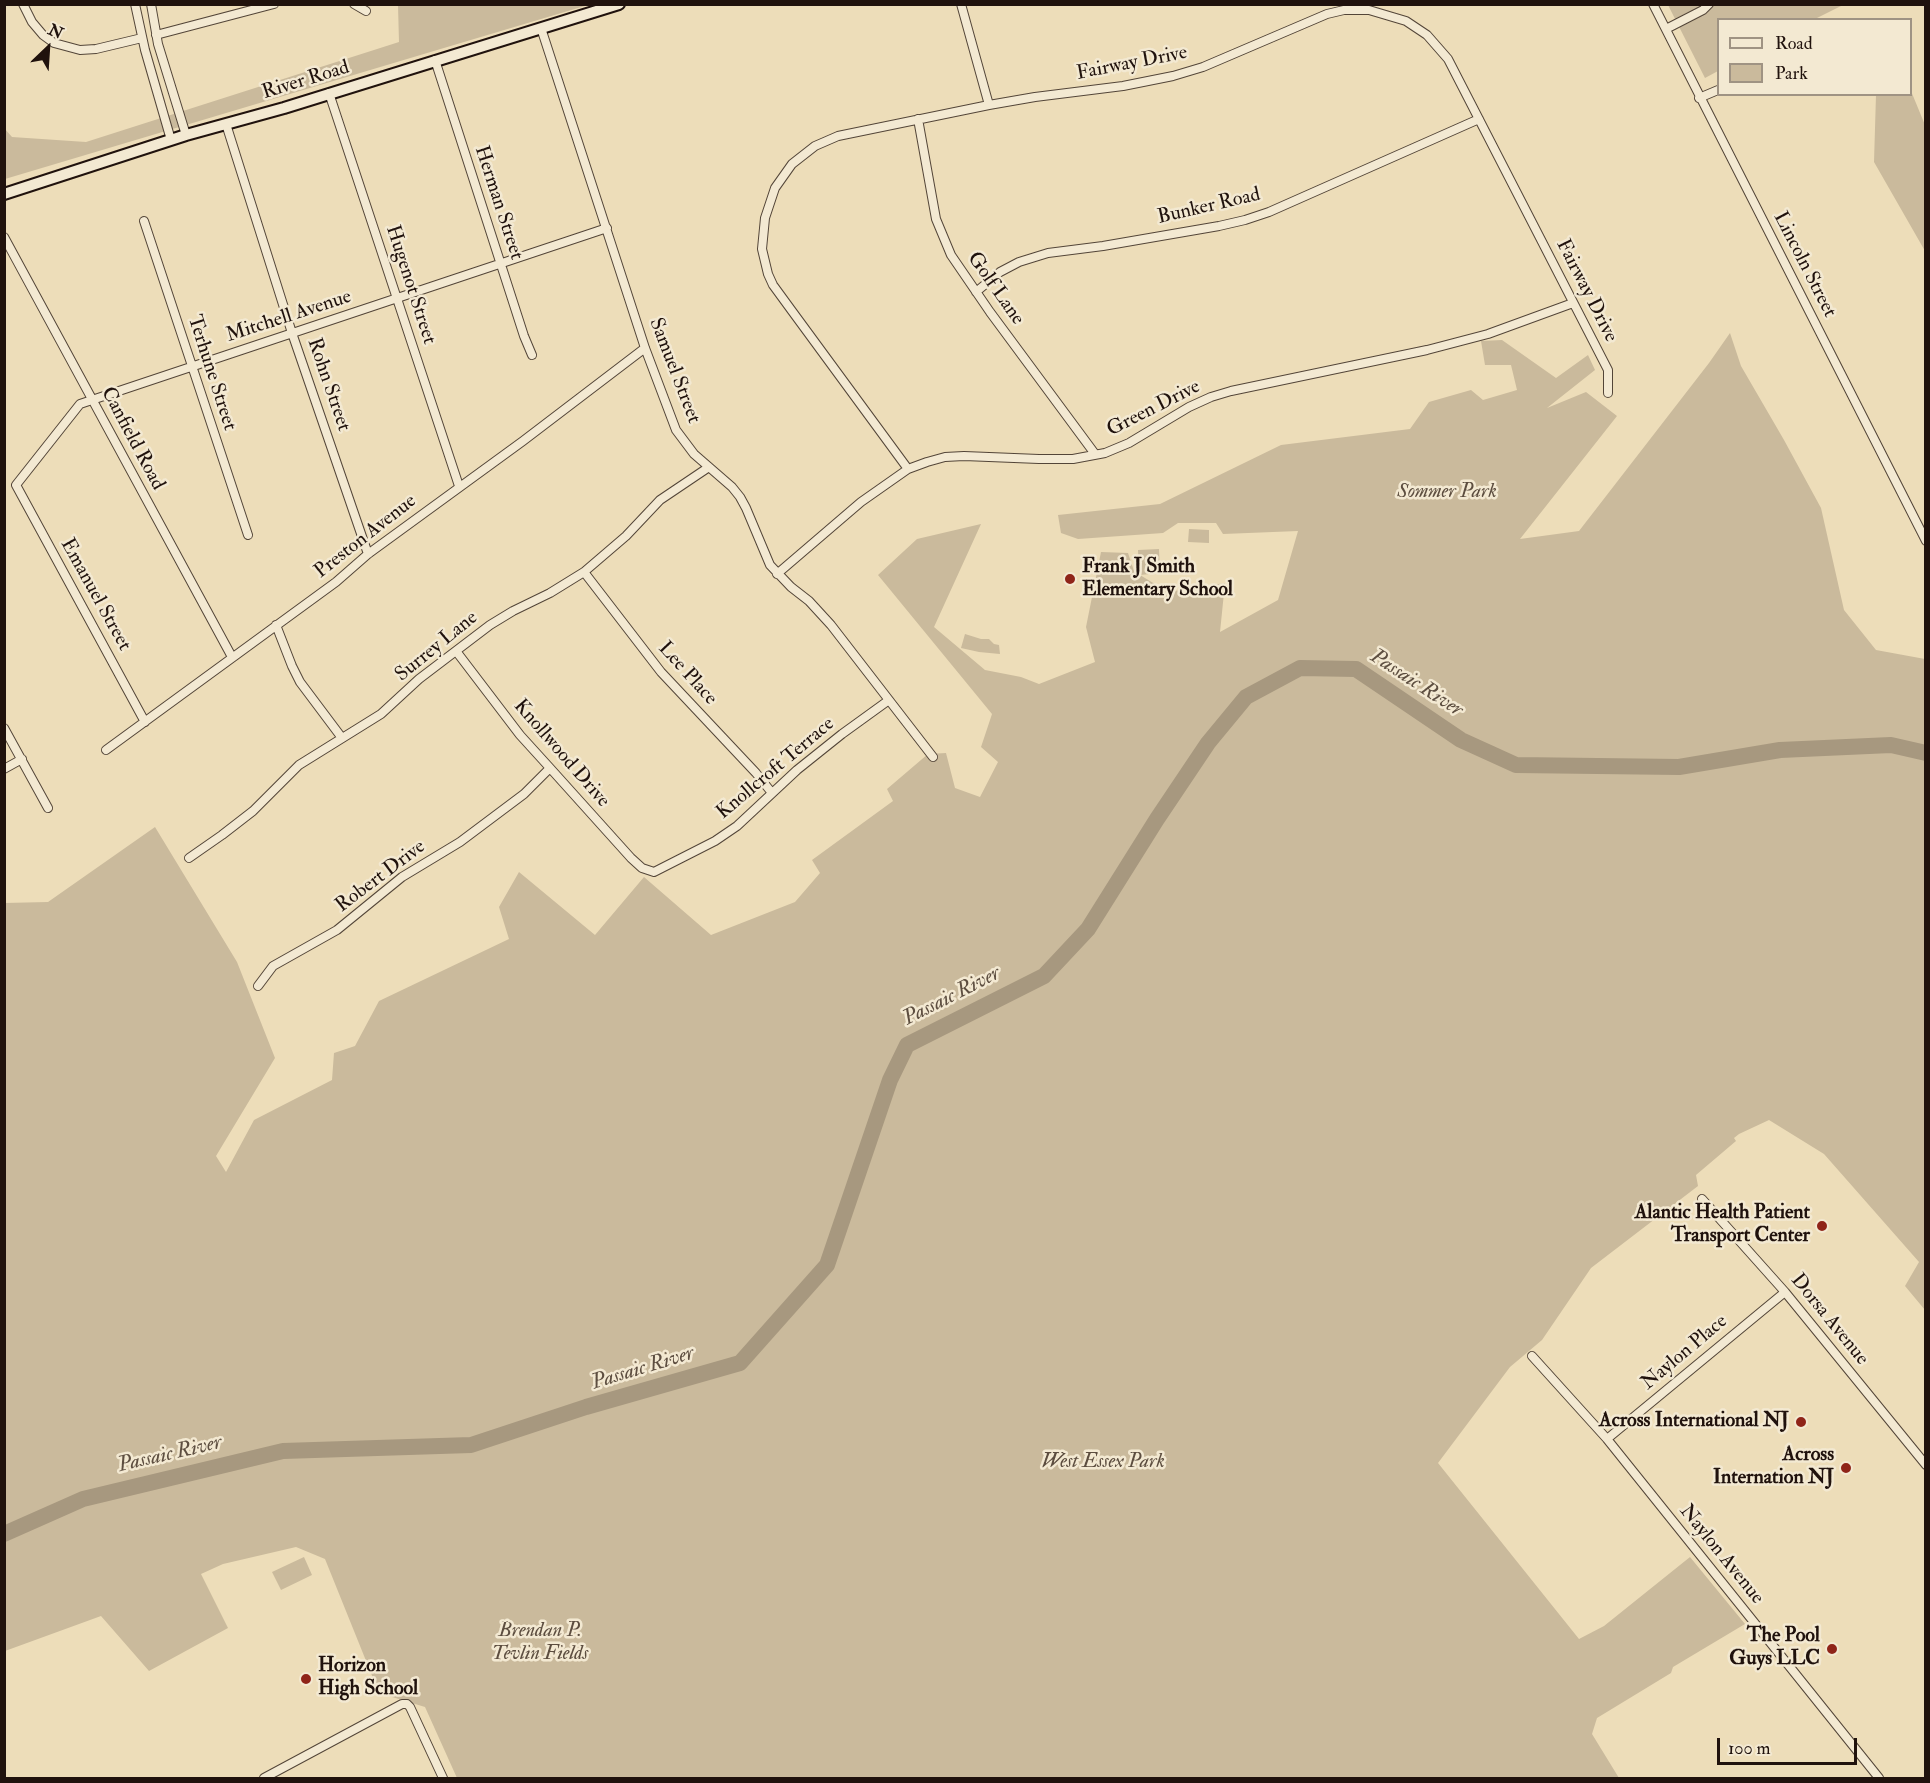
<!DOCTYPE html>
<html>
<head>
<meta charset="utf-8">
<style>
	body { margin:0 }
	#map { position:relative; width:1930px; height:1783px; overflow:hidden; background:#edddb9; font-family:"IM FELL Double Pica",serif }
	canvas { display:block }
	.frame { position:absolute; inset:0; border:6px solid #20120d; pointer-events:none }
	.legend { position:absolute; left:1717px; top:18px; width:195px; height:78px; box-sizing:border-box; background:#f3e9d2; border:2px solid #9f9383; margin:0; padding:8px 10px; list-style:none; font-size:18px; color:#20120d }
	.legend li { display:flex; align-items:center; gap:12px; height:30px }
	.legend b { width:30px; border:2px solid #9f9383 }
	.north { position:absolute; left:18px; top:18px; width:60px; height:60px; -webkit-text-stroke:4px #f3e9d2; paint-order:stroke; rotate:25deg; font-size:16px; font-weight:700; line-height:24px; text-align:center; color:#20120d }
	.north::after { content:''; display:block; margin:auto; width:21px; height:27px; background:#20120d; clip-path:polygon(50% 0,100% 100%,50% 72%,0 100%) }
	.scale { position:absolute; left:1717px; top:1738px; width:140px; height:27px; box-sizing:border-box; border:3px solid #20120d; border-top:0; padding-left:8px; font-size:18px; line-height:21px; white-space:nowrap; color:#20120d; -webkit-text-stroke:4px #f3e9d2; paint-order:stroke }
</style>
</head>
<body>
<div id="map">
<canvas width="1930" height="1783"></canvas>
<div class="frame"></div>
<ul class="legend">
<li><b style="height:8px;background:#f3e9d2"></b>Road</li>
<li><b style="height:16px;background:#caba9c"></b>Park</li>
</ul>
<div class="north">N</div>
<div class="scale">100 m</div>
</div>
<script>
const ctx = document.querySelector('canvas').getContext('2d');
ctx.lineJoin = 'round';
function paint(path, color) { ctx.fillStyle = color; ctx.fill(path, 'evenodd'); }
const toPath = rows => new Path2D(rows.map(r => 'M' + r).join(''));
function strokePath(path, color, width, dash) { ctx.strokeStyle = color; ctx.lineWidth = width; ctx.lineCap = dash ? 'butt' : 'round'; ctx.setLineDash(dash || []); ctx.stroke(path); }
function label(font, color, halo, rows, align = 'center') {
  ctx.font = font + ' "IM FELL Double Pica",serif'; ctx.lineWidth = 5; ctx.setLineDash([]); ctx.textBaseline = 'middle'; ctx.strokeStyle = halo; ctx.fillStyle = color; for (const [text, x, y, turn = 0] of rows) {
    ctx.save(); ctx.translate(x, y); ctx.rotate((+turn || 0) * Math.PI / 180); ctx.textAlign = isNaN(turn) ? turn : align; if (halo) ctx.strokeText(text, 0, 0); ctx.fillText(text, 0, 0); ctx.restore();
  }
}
paint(toPath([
	[398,5,588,5,5,179,4,128,12,137,86,142,399,42],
	[1668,5,1843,5,1815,19,1718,20,1718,71,1705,78],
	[1911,91,1925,125,1925,251,1874,162,1876,95,1910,94],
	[1730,333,1741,366,1784,440,1821,508,1844,610,1876,650,1925,659,1925,1310,1905,1286,1919,1262,1824,1154,1769,1120,1739,1134,1734,1138,1736,1141,1696,1175,1698,1186,1591,1268,1542,1340,1510,1367,1438,1463,1579,1639,1604,1626,1690,1557,1745,1624,1673,1667,1671,1673,1597,1718,1592,1734,1619,1778,457,1778,425,1707,379,1693,325,1559,296,1547,223,1564,201,1574,228,1628,149,1671,101,1616,5,1651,4,903,48,902,155,827,237,962,275,1058,216,1156,226,1172,254,1120,332,1080,334,1053,355,1046,379,1001,509,939,499,907,519,872,595,935,644,877,711,935,795,902,820,873,812,860,893,801,887,789,928,754,946,753,955,788,980,797,998,762,981,747,992,714,878,575,917,539,981,524,934,627,985,670,1021,677,1039,684,1095,662,1086,627,1101,552,1128,553,1134,571,1139,574,1138,550,1159,549,1160,573,1140,575,1168,592,1225,583,1220,632,1278,600,1298,531,1223,534,1216,523,1178,523,1163,533,1078,539,1061,533,1058,515,1160,504,1281,445,1410,429,1429,402,1471,390,1483,400,1517,390,1511,365,1485,365,1481,341,1502,340,1556,378,1588,355,1595,370,1547,408,1586,392,1617,416,1520,539,1579,531,1709,363],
	[1189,529,1209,530,1209,543,1188,542],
	[965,634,981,639,989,639,994,644,999,645,1000,654,979,652,961,648],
	[304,1557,312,1575,281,1590,272,1572]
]), '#caba9c');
strokePath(toPath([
	[4,1534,83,1499,283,1451,471,1445,586,1407,740,1363,827,1265,890,1080,907,1045,1044,976,1088,929,1157,819,1208,743,1246,697,1300,668,1356,669,1461,740,1516,765,1679,767,1780,750,1891,745,1926,753]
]), '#a7987f', 16);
const street = toPath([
	[23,4,32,22,43,35,54,43,80,50,96,49,142,38],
	[135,4,145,50,171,140],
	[151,4,158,44,186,135],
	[354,4,366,11],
	[961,4,989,105],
	[1653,4,1926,541],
	[541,28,645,348,676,430,694,454,732,487,740,497,746,508,770,565,791,587,809,601,831,625,933,757],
	[1666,29,1703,10,1709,4],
	[156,35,274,4],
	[435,60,524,336,532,355],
	[329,93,459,486],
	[1699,98,1718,90],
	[918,119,936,219,951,255,990,312,1095,454],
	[226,124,292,333,368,554],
	[144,221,248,535],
	[4,237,232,657],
	[976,292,1000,272,1019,262,1048,253,1103,246,1219,226,1245,220,1269,212,1479,119],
	[908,469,792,311,773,285,768,274,762,249,765,218,775,188,792,164,815,146,838,136,989,105,1035,97,1123,86,1173,76,1203,67,1327,14,1344,10,1369,10,1406,21,1427,35,1448,59,1608,370,1608,393],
	[584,572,661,672,756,773,772,793],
	[777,574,861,502,908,469,927,462,945,457,964,456,1039,459,1073,459,1105,453,1129,443,1189,407,1211,397,1231,391,1427,350,1488,334,1573,303],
	[276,625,292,666,300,682,342,738],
	[456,651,520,735,550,768,631,858,642,868,654,872,715,841,737,826,797,770,842,734,889,700],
	[145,722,16,485,80,404,607,228],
	[4,728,48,808],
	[106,750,336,582,368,554,523,441,645,348],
	[4,769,22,759],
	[189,858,222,835,253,811,299,765,381,714,419,679,490,625,513,611,550,593,584,572,626,536,660,500,709,467],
	[258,986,273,966,337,930,402,877,460,842,524,794,550,768],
	[1702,1199,1785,1292,1926,1465],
	[1532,1356,1607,1439,1879,1778],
	[1607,1439,1785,1292],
	[264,1778,402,1704,407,1704,410,1707,443,1778]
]);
const secondary = toPath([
	[4,194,186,135,284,108,619,4]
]);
strokePath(street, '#534538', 10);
strokePath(secondary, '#20120d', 14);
strokePath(street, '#f3e9d2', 8);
strokePath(secondary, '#f3e9d2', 10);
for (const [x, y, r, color] of [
	[1070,579,6,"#8f2418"],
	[1822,1226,6,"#8f2418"],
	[1801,1422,6,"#8f2418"],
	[1846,1468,6,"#8f2418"],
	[1832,1649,6,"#8f2418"],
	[306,1679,6,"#8f2418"]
]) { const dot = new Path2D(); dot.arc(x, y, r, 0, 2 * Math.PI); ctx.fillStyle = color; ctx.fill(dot); strokePath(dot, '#f3e9d2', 2); }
label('20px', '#20120d', '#f3e9d2', [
	["Fairway Drive",1132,64,-11],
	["River Road",306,81,-17],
	["Herman Street",498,203,72],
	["Bunker Road",1209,207,-13],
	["Lincoln Street",1804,265,63],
	["Hugenot Street",410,285,72],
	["Golf Lane",995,289,55],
	["Fairway Drive",1586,291,63],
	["Mitchell Avenue",289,317,-18],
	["Samuel Street",674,371,69],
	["Terhune Street",211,373,72],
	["Rohn Street",328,385,71],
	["Green Drive",1154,409,-27],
	["Canfield Road",132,439,62],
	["Preston Avenue",366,537,-38],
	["Emanuel Street",95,595,61],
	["Surrey Lane",437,647,-39],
	["Lee Place",687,674,48],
	["Knollwood Drive",561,754,49],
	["Knollcroft Terrace",776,769,-40],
	["Robert Drive",381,877,-37],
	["Dorsa Avenue",1829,1320,51],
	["Naylon Place",1685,1353,-40],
	["Naylon Avenue",1721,1555,51]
]);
label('italic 20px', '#5c4d3f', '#f3e9d2', [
	["Sommer Park",1447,493],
	["West Essex Park",1103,1463],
	["Brendan P.",540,1632],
	["Tevlin Fields",540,1655]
]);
label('bold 20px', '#20120d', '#f3e9d2', [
	["Frank J Smith",1082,568,"left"],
	["Elementary School",1082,591,"left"],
	["Alantic Health Patient",1810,1214],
	["Transport Center",1810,1237],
	["Across International NJ",1789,1422],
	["Across",1834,1456],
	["Internation NJ",1834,1479],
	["The Pool",1820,1637],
	["Guys LLC",1820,1660],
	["Horizon",318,1667,"left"],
	["High School",318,1690,"left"]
], 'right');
label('italic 21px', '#5d4e40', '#f3e9d2', [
	["Passaic River",1416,684,33],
	["Passaic River",952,997,-27],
	["Passaic River",643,1369,-17],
	["Passaic River",170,1455,-13]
]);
</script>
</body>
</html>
